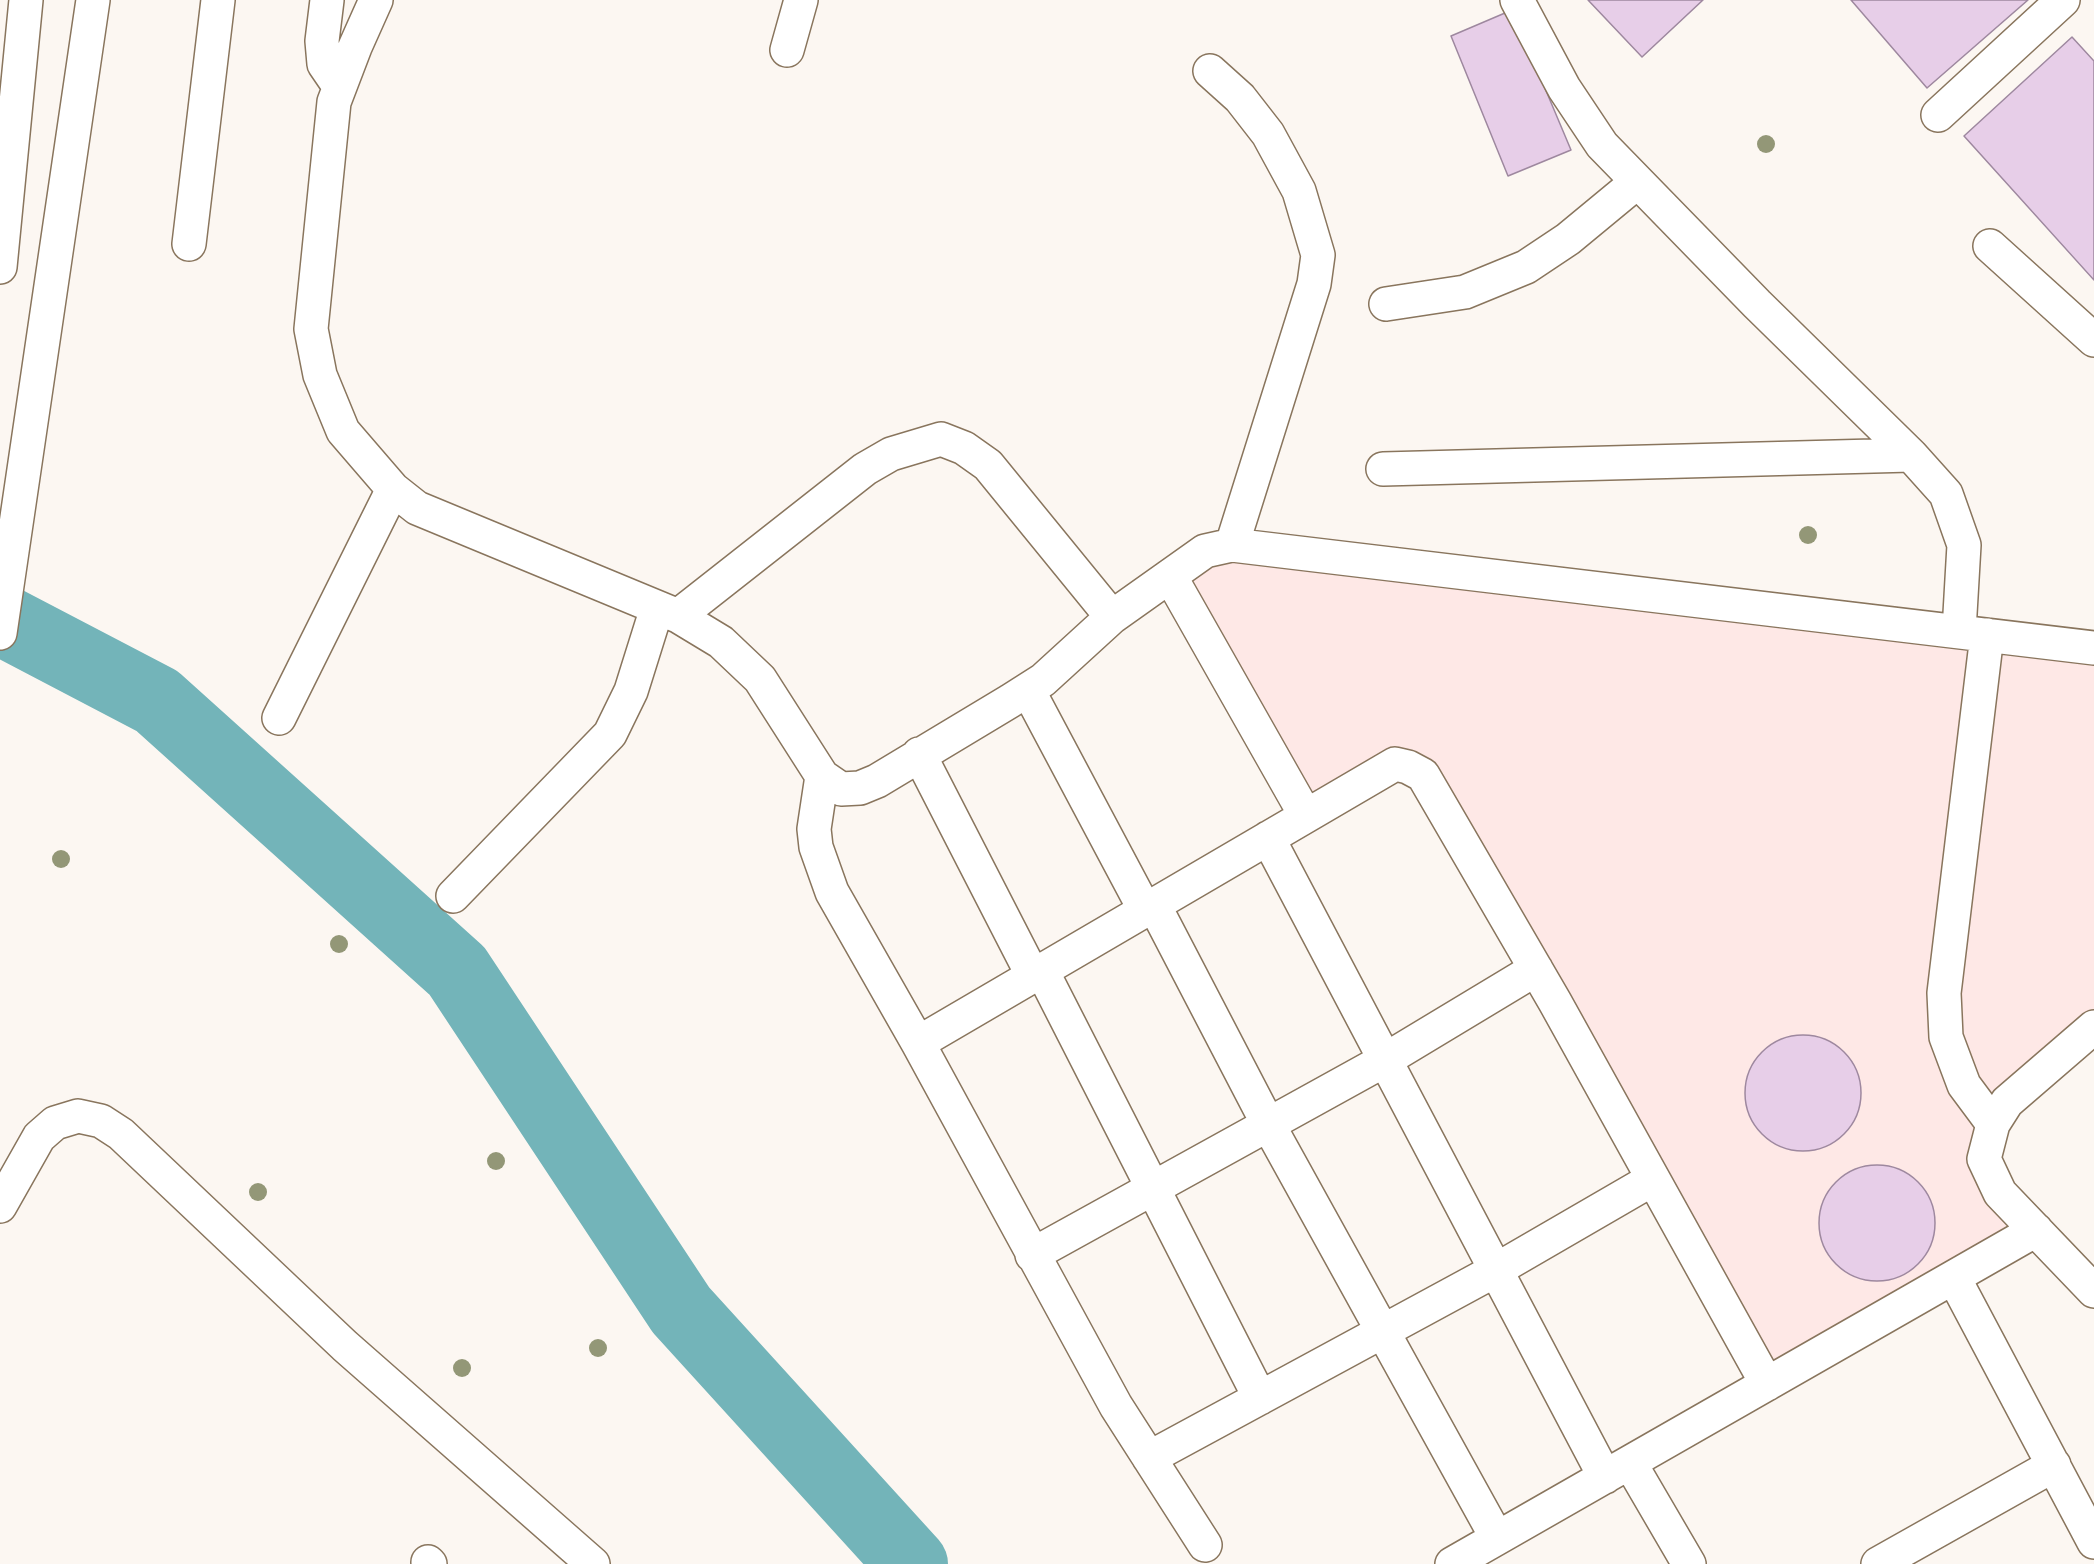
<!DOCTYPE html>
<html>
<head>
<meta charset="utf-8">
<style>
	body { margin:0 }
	canvas { display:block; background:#fcf7f2 }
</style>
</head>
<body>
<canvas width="2094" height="1564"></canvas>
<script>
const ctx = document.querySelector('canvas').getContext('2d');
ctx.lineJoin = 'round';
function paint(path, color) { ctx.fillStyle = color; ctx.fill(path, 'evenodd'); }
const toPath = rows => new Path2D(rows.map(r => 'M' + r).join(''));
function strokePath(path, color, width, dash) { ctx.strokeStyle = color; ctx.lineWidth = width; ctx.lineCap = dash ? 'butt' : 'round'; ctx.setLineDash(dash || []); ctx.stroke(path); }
paint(toPath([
	[1208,558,2094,659,2094,1017,1986,1125,2026,1230,1771,1377,1428,771,1310,803,1179,578]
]), '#fee8e6');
strokePath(toPath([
	[0,619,157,701,457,971,681,1310,912,1564]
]), '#73b4b9', 72);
const building = toPath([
	[1588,0,1703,0,1642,57,1588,0],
	[1851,0,2028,0,1927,88,1851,0],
	[1512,10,1571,150,1508,176,1451,36,1512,10],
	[2072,37,2094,61,2094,280,1964,136,2072,37],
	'1745 1093a58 58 0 1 1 116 0a58 58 0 1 1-116 0Z',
	'1819 1223a58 58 0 1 1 116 0a58 58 0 1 1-116 0Z'
]);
paint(building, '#e7cee8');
strokePath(building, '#9e889f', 1.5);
const minor = toPath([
	[327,0,322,41,324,64,339,86],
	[376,0,355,47,334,102,311,329,320,375,343,431,393,489,417,508,678,616,721,642,760,679,822,776,841,789,860,788,877,781,1010,701,1043,680,1112,617,1205,551,1232,545,2094,648],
	[1517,0,1564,88,1602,145,1757,304,1911,455,1946,494,1964,545,1959,631],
	[787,50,801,0],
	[1210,71,1240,98,1268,134,1299,191,1318,255,1314,284,1232,545],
	[1938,115,2063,0],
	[189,244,218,0],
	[1990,246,2094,340],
	[0,267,26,0],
	[1386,304,1465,292,1526,267,1568,239,1637,182],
	[1383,469,1911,455],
	[1170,576,1306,816],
	[678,616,865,469,891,454,941,439,964,448,988,465,1112,617],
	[0,633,93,0],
	[1987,635,1944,993,1946,1037,1964,1085,1993,1124],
	[1028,690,1145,910],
	[279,718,393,489],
	[919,754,1033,976],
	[822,776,814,829,816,847,832,892,918,1043,1116,1406,1205,1545],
	[1268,838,1605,1477],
	[453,896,610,734,631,691,657,608],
	[1154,905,1268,1124,1497,1538],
	[1042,971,1260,1398],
	[2094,1027,2007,1102,1993,1124,1984,1159,2000,1193,2094,1291],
	[918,1043,1395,764,1408,767,1423,775,1555,1002,1767,1384],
	[0,1206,39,1137,55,1123,78,1116,101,1121,121,1134,345,1346,593,1564],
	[1032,1255,1385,1060,1536,969],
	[1954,1278,2094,1542],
	[1149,1458,1496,1270,1653,1179],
	[1630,1463,1689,1564],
	[428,1562,430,1564],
	[1452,1564,2036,1230],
	[1878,1564,2054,1465]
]);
strokePath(minor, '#89755d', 36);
strokePath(minor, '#fff', 33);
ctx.fillStyle = '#939777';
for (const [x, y] of [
	[1766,144],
	[1808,535],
	[61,859],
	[339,944],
	[496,1161],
	[258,1192],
	[598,1348],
	[462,1368]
]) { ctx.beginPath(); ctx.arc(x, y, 9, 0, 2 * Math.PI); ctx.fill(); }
</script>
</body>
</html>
